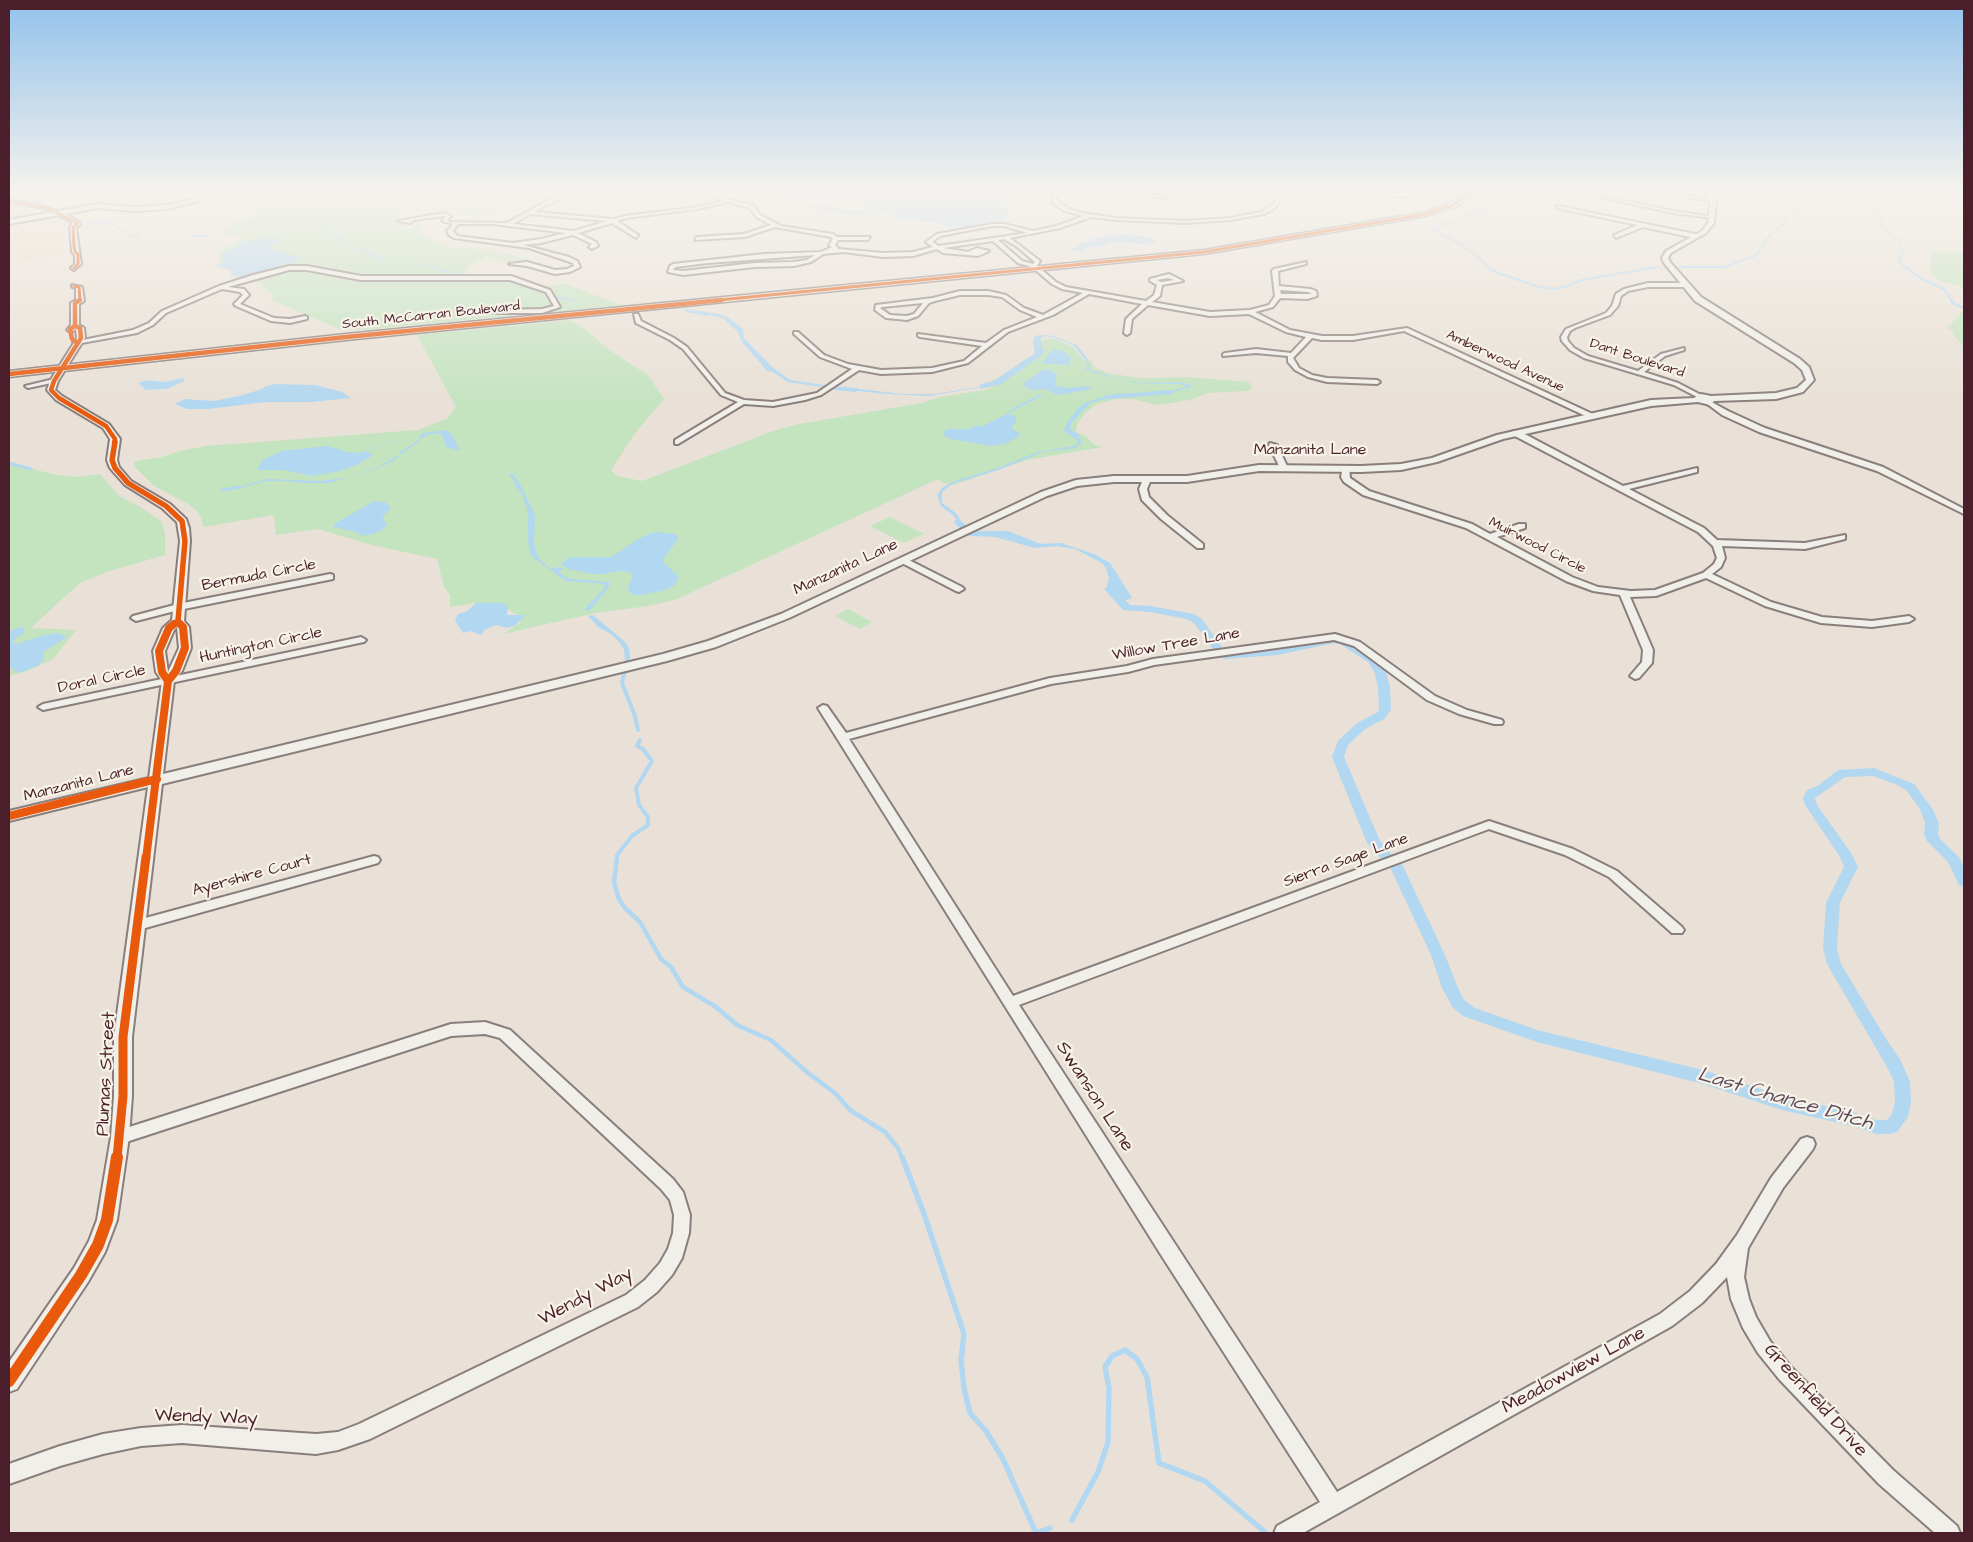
<!DOCTYPE html>
<html>
<head>
<meta charset="utf-8">
<style>
	body { margin:0 }
	#map { position:relative; width:1973px; height:1542px; overflow:hidden; background:#e9e1d7; font-family:"Architects Daughter",sans-serif }
	canvas { display:block }
	.frame { position:absolute; inset:0; border:10px solid #4a1f2b; pointer-events:none }
</style>
</head>
<body>
<div id="map">
<canvas width="1973" height="1542"></canvas>
<div class="frame"></div>
</div>
<script>
const ctx = document.querySelector('canvas').getContext('2d');
ctx.lineJoin = 'round';
function paint(path, color) { ctx.fillStyle = color; ctx.fill(path, 'evenodd'); }
const toPath = rows => new Path2D(rows.map(r => 'M' + r).join(''));
function strokePath(path, color, width, dash) { ctx.strokeStyle = color; ctx.lineWidth = width; ctx.lineCap = dash ? 'butt' : 'round'; ctx.setLineDash(dash || []); ctx.stroke(path); }
function label(font, color, halo, rows, align = 'center') {
  ctx.font = font + ' "Architects Daughter",sans-serif'; ctx.lineWidth = 4.5; ctx.setLineDash([]); ctx.textBaseline = 'middle'; ctx.strokeStyle = halo; ctx.fillStyle = color; for (const [text, x, y, turn = 0] of rows) {
    ctx.save(); ctx.translate(x, y); ctx.rotate((+turn || 0) * Math.PI / 180); ctx.textAlign = isNaN(turn) ? turn : align; if (halo) ctx.strokeText(text, 0, 0); ctx.fillText(text, 0, 0); ctx.restore();
  }
}
paint(toPath([
	[9,205,30,209,45,213,9,220],
	[52,218,58,221,63,228,63,255,9,262,9,225]
]), '#ebdbc9');
paint(toPath([
	[276,190,535,190,478,218,453,212,440,206,431,205,404,209,399,213,396,222,399,228,403,230,414,227,416,223,419,222,422,235,450,247,483,249,537,261,508,262,489,259,488,257,484,256,485,259,468,266,468,270,461,274,511,275,542,286,565,284,622,305,365,330,339,329,271,300,274,296,257,281,240,278,226,268,215,266,220,262,221,259,218,254,245,236,219,235,240,220,252,217],
	[1932,251,1964,253,1964,287,1940,281,1930,273],
	[1964,310,1964,349,1951,331,1947,328],
	[570,320,586,330,612,352,648,375,664,399,636,432,611,470,616,476,642,481,776,430,799,424,922,403,939,397,986,390,1039,356,1040,343,1043,340,1052,338,1073,347,1085,361,1091,360,1094,367,1107,373,1140,378,1188,377,1249,382,1252,388,1248,391,1207,393,1190,400,1157,405,1133,399,1116,399,1097,404,1085,413,1077,424,1076,432,1087,437,1093,444,1102,447,1027,460,953,485,941,482,938,479,675,600,648,606,595,613,503,634,520,623,519,616,499,604,476,603,450,607,450,595,444,587,437,559,372,545,318,529,276,535,274,515,204,527,199,513,188,504,154,486,135,467,134,462,137,461,162,457,180,451,206,446,418,430,448,418,456,407,417,335],
	[9,463,56,475,77,477,100,474,119,496,139,506,162,522,165,535,165,555,106,572,80,583,59,602,31,628,76,630,53,659,27,671,9,676],
	[890,517,924,534,904,543,870,526],
	[848,609,872,622,860,629,835,616]
]), '#c4e3bf');
paint(toPath([
	[750,190,1010,190,1005,191,1002,194,1003,196,998,200,1010,212,1006,218,974,226,949,227,936,222,897,219,890,213,855,216,822,211,805,206,805,204,821,203,850,211,868,208,849,199,813,200,760,194],
	[282,213,320,223,351,245,382,258,397,262,445,269,441,270,379,259,343,243,326,229,316,223,284,214,270,214],
	[1119,234,1149,237,1158,241,1145,245,1124,242,1110,243,1101,247,1087,247,1082,251,1074,251,1071,248,1096,238],
	[280,239,281,242,269,248,298,257,300,258,297,261,244,277,231,276,232,270,217,266,224,261,222,256,225,253,242,242,260,239],
	[687,310,714,313,726,316,743,329,744,338,771,366,790,380,824,385,822,387,788,382,773,372,767,371,743,343,737,331,722,318],
	[1046,335,1053,336,1077,345,1088,359,1089,369,1094,371,1129,381,1153,383,1179,382,1191,385,1191,387,1165,394,1127,394,1090,403,1072,422,1070,429,1079,435,1078,438,1081,440,1081,444,1075,448,1043,452,998,470,952,484,942,492,942,503,957,514,963,525,977,533,990,534,1036,544,1061,543,1094,554,1110,563,1132,598,1117,603,1106,589,1109,579,1106,568,1102,563,1075,549,1057,546,1036,548,995,537,973,535,961,526,953,515,941,506,937,495,943,487,958,480,998,468,1035,453,1077,445,1077,440,1064,431,1068,421,1078,408,1087,402,1110,395,1127,393,1166,393,1187,386,1180,384,1154,384,1133,382,1096,373,1086,370,1087,362,1073,345,1052,337,1042,336,1038,344,1045,352,1001,384,928,396,888,394,839,389,841,387,903,394,934,394,985,386,1001,381,1027,360,1036,356,1040,352,1035,343,1036,337],
	[1054,349,1065,352,1071,358,1069,365,1041,363],
	[1048,369,1057,374,1055,385,1057,386,1070,388,1084,386,1092,388,1092,389,1058,395,1045,389,1032,390,1025,387,1024,383,1042,370],
	[183,378,185,379,184,381,167,389,146,390,138,383,147,380,164,382],
	[276,384,315,385,342,392,351,398,311,402,265,402,208,409,187,409,175,404,184,399,214,401,243,395,262,389,266,386],
	[1045,394,1007,414,1016,416,1016,421,1011,428,1019,433,1019,436,1005,444,991,446,951,439,946,437,942,432,949,429,969,429,976,425,981,427,1005,415,1012,409,1036,396],
	[446,430,453,436,458,447,461,449,456,450,446,447,443,437,439,433,427,435,402,454,398,454,421,438,420,435,424,433],
	[399,439,400,439,366,451,372,454,370,457,357,465,339,471,312,476,283,470,257,470,262,460,282,451,327,446,348,452,359,453],
	[397,456,399,456,395,460,379,468,329,483,300,483,288,481,266,481,240,488,235,488,268,479,320,481,345,478,379,467],
	[512,473,520,484,535,515,534,544,539,559,551,569,557,567,564,569,558,572,570,579,609,582,609,587,590,610,586,611,586,607,604,589,605,585,596,583,566,581,531,556,529,549,530,516,520,490,517,489,513,479,508,474],
	[374,501,385,502,391,508,382,518,387,525,382,530,373,534,360,536,359,533,334,527,334,524],
	[654,532,676,534,678,539,663,559,664,563,679,577,675,585,666,590,641,595,634,595,629,592,628,588,633,575,629,572,617,571,604,574,591,574,569,569,561,564,567,559,574,557,611,557,640,538],
	[476,603,503,603,508,606,507,615,525,615,516,625,508,628,496,625,484,630,482,635,470,631,463,633,455,621,458,614,467,611],
	[593,615,625,642,629,648,630,658,625,660,624,649,619,642,611,634,598,627,588,616],
	[23,627,25,632,13,640,13,642,17,644,41,636,58,633,67,637,43,652,44,658,38,666,21,672,15,671,9,665,9,631]
]), '#b2d7f0');
strokePath(toPath([
	[1326,190,1343,198,1377,207,1416,201,1448,190],
	[1488,190,1485,191,1484,196,1488,202,1488,208,1432,229,1460,244,1480,258,1488,268,1498,273,1539,287,1553,289,1565,287,1582,280,1657,267],
	[1840,190,1856,197,1857,201,1863,206,1879,214,1881,223,1890,234,1898,239,1903,253,1899,262,1920,278,1944,289,1952,301],
	[83,222,111,224,132,236,139,237],
	[191,236,209,236],
	[1679,267,1725,267,1757,255,1765,241,1780,226,1788,222,1786,217,1800,206,1795,190],
	[438,269,458,274],
	[556,297,573,300]
]), '#b2d7f0', 2);
strokePath(toPath([
	[1951,300,1954,304,1964,308]
]), '#b2d7f0', 2.5);
strokePath(toPath([
	[9,463,31,469],
	[222,490,240,487],
	[528,508,530,516,529,528],
	[529,532,530,545]
]), '#b2d7f0', 3);
strokePath(toPath([
	[628,656,622,683,635,716,638,730],
	[617,859,617,855,632,836,648,825,648,817,639,805,636,788,652,761,643,749,637,746,640,740]
]), '#b2d7f0', 4);
strokePath(toPath([
	[617,857,614,883,619,899,625,908,640,922,661,959,671,967,683,987,716,1007,737,1025,771,1040,808,1073,835,1093,850,1110,885,1132,898,1148,902,1158]
]), '#b2d7f0', 4.5);
strokePath(toPath([
	[902,1157,923,1211,964,1334,961,1360,964,1388,970,1413,986,1431,1003,1459,1036,1533],
	[1072,1520,1098,1472,1108,1442,1109,1388,1105,1367,1112,1356,1125,1350,1137,1359,1147,1377,1159,1463,1205,1481,1266,1533],
	[1037,1533,1050,1528]
]), '#b2d7f0', 5.5);
paint(toPath([
	[687,309,707,312,710,314,707,316,685,312,684,311,687,309],
	[1039,335,1044,336,1040,338,1043,351,1041,356,1001,384,980,389,980,385,995,380,1035,353,1033,342,1035,336,1039,335],
	[832,386,856,388,860,390,856,392,835,390,831,388,832,386],
	[1170,390,1174,392,1173,394,1107,399,1103,397,1107,395,1170,390],
	[958,519,974,531,1008,531,1043,545,1038,548,1026,546,1006,537,969,536,953,522,958,519],
	[1109,586,1113,587,1130,605,1150,606,1194,614,1202,619,1222,647,1221,649,1213,649,1194,623,1187,619,1150,612,1123,610,1104,589,1109,586],
	[1335,637,1348,640,1376,658,1386,671,1390,687,1391,710,1384,719,1365,729,1348,745,1344,757,1380,841,1393,856,1391,859,1386,861,1381,859,1367,843,1332,757,1338,741,1357,723,1376,713,1379,710,1378,687,1374,671,1368,662,1340,644,1335,643,1277,655,1225,659,1219,656,1225,653,1277,649,1335,637],
	[1874,768,1914,784,1932,808,1939,823,1938,834,1940,839,1959,857,1964,867,1964,887,1959,885,1948,862,1927,841,1924,834,1925,823,1920,809,1906,790,1895,784,1873,776,1845,777,1815,798,1817,805,1851,853,1858,867,1840,903,1837,948,1841,964,1888,1042,1900,1059,1910,1082,1911,1101,1908,1117,1897,1132,1891,1134,1877,1134,1853,1126,1782,1110,1703,1084,1537,1042,1463,1016,1453,1008,1442,988,1431,955,1390,867,1392,864,1402,864,1445,955,1458,988,1464,1000,1475,1008,1537,1030,1703,1070,1782,1096,1853,1112,1877,1120,1887,1120,1892,1114,1895,1101,1894,1082,1887,1067,1827,964,1823,948,1826,903,1844,867,1840,857,1805,805,1803,798,1807,790,1819,785,1838,770,1874,768]
]), '#b2d7f0');
const minor = toPath([
	[577,190,582,190,558,199,534,212,614,219,625,216,697,207,724,201,690,190,696,190,754,206,760,215,781,226,833,234,837,237,870,237,868,240,838,240,835,245,839,249,883,253,913,252,933,247,926,242,937,234,992,224,1004,224,1033,231,1056,226,1084,216,1065,211,1053,203,1052,197,1059,190,1063,190,1056,197,1057,201,1069,209,1081,213,1116,218,1185,221,1230,218,1261,212,1275,203,1275,198,1269,190,1273,190,1279,198,1279,203,1274,209,1264,214,1230,220,1185,223,1116,220,1091,217,1060,228,1010,238,1040,261,1037,266,1056,282,1066,287,1146,301,1154,295,1157,285,1150,281,1150,279,1169,274,1183,281,1162,285,1160,296,1152,302,1210,312,1250,310,1269,305,1275,296,1272,271,1274,269,1306,262,1306,264,1278,271,1279,286,1311,289,1316,291,1317,296,1307,299,1280,298,1273,307,1255,312,1290,330,1322,336,1353,336,1407,328,1597,416,1590,418,1404,331,1353,340,1322,340,1312,338,1293,358,1299,368,1312,375,1327,378,1377,380,1380,382,1377,384,1327,382,1308,377,1295,370,1288,362,1288,356,1256,353,1223,356,1223,354,1225,353,1256,349,1291,353,1306,337,1286,332,1249,314,1210,316,1148,305,1132,319,1130,333,1127,335,1124,333,1126,319,1142,304,1089,294,1053,315,1008,332,968,363,932,372,881,374,859,370,821,395,805,400,773,406,744,404,678,444,675,444,675,440,738,402,721,395,683,349,670,340,636,323,634,314,638,314,641,321,674,338,687,347,725,393,744,400,773,402,817,393,852,369,820,357,794,334,794,332,798,332,824,355,848,364,881,370,932,368,964,361,982,346,920,337,918,336,918,334,986,343,1004,330,1037,317,1020,310,1002,297,988,295,960,295,935,301,929,303,918,316,907,320,886,318,875,310,876,305,933,298,960,291,988,291,1006,295,1024,308,1043,315,1083,293,1062,289,1052,284,1032,267,1018,263,993,241,943,248,968,252,977,248,989,251,978,256,943,253,937,249,913,256,883,257,844,252,823,254,811,262,794,266,755,267,683,275,668,272,670,266,673,264,764,254,821,252,832,247,829,245,833,239,831,237,775,227,745,237,695,240,697,237,744,234,771,225,756,217,750,208,728,202,697,209,626,218,617,221,638,235,636,238,612,223,578,233,596,242,598,246,592,249,589,247,592,244,573,235,541,243,523,245,569,257,577,261,580,267,570,272,555,274,527,266,509,264,527,262,555,270,567,269,574,266,573,263,529,248,454,238,449,235,447,231,453,224,442,221,446,216,444,216,414,220,410,223,398,221,444,213,451,216,447,220,450,222,507,223,554,197,577,190],
	[530,214,607,221,574,231,513,224,530,214],
	[458,224,492,224,566,233,541,239,513,243,457,236,453,231,458,224],
	[992,226,1004,226,1027,233,939,246,932,242,940,236,992,226],
	[1004,239,1016,246,1035,262,1033,264,1022,261,998,240,1004,239],
	[815,255,807,260,794,262,755,263,683,271,673,270,675,267,708,263,815,255],
	[1168,278,1174,280,1161,282,1157,280,1168,278],
	[1280,290,1308,292,1312,294,1281,294,1280,290],
	[923,303,914,314,907,316,890,315,880,308,882,307,923,303],
	[1094,190,1165,196,1187,193,1189,192,1187,190,1194,192,1188,195,1165,198,1094,190],
	[1364,190,1395,194,1398,192,1408,192,1414,195,1402,197,1382,195,1364,190],
	[1568,190,1575,190,1673,211,1714,217,1712,218,1673,213,1568,190],
	[1655,190,1661,190,1715,200,1713,201,1682,197,1655,190],
	[9,200,39,205,60,212,58,213,38,207,9,202,9,200],
	[1558,206,1695,234,1698,236,1695,238,1643,227,1616,238,1614,235,1638,225,1556,208,1558,206],
	[289,266,307,266,361,276,511,276,550,290,560,307,542,313,494,313,493,312,496,310,542,309,554,306,546,292,510,280,361,280,307,270,289,270,228,287,244,289,249,295,240,304,274,318,290,319,305,316,307,317,307,319,290,323,271,321,236,306,234,304,243,295,240,292,222,289,166,313,153,325,137,333,76,344,73,342,133,330,149,323,162,311,219,286,253,275,289,266],
	[1648,283,1685,283,1688,285,1685,287,1648,287,1628,291,1621,296,1618,306,1610,315,1575,328,1570,331,1567,337,1568,341,1574,348,1588,356,1638,371,1661,354,1684,348,1684,350,1665,356,1644,372,1678,383,1703,396,1703,398,1699,398,1674,385,1584,358,1570,350,1562,341,1561,337,1566,329,1606,313,1612,306,1616,294,1624,289,1648,283],
	[54,379,57,381,56,382,28,388,25,386,54,379],
	[1708,400,1728,411,1765,428,1883,467,1964,509,1964,514,1877,471,1759,432,1722,415,1706,403,1705,402,1708,400],
	[1513,431,1519,431,1623,486,1697,468,1697,472,1629,489,1704,528,1717,540,1805,543,1845,535,1845,539,1805,549,1722,546,1725,558,1721,567,1712,574,1771,602,1822,617,1872,621,1909,616,1914,619,1909,622,1872,627,1821,623,1765,606,1706,578,1656,596,1630,597,1653,650,1652,663,1639,678,1635,679,1630,676,1642,662,1643,650,1620,595,1593,591,1566,581,1466,528,1363,495,1344,482,1341,477,1343,466,1349,466,1350,478,1369,491,1472,524,1490,534,1519,524,1525,524,1525,528,1497,537,1572,577,1598,587,1631,591,1655,590,1703,573,1714,564,1717,558,1713,546,1698,532,1513,435,1513,431],
	[1270,443,1277,445,1288,468,1287,470,1280,468,1269,445,1270,443],
	[1144,477,1151,479,1147,489,1149,497,1167,515,1203,544,1203,548,1197,548,1161,519,1142,500,1139,489,1144,477],
	[903,557,962,587,964,589,959,592,956,591,900,562,899,560,903,557],
	[330,574,333,575,333,579,179,610,136,621,131,618,133,616,178,604,330,574],
	[1335,634,1360,642,1435,696,1467,710,1502,720,1503,722,1502,724,1494,724,1459,714,1427,700,1354,646,1334,640,1154,665,1128,672,1051,684,849,739,1013,996,1489,821,1573,849,1617,871,1682,927,1684,930,1682,933,1672,933,1609,877,1565,855,1489,829,1019,1005,1337,1492,1660,1314,1690,1291,1716,1264,1737,1235,1771,1178,1801,1139,1807,1137,1813,1139,1815,1144,1813,1149,1783,1188,1748,1248,1744,1277,1749,1299,1756,1317,1770,1341,1791,1367,1893,1470,1957,1526,1960,1533,1935,1533,1879,1484,1779,1379,1758,1353,1743,1328,1731,1299,1727,1277,1702,1303,1672,1326,1303,1533,1274,1533,1277,1526,1320,1502,1163,1258,818,708,823,705,827,706,846,733,1050,678,1127,666,1153,659,1335,634],
	[361,637,366,640,364,642,43,710,38,707,43,704,361,637],
	[374,856,378,857,380,860,378,863,138,930,133,928,131,925,133,922,138,920,374,856],
	[485,1022,510,1030,673,1179,683,1192,690,1215,689,1233,682,1258,672,1275,657,1292,638,1307,370,1439,338,1450,316,1454,182,1443,141,1446,103,1454,60,1466,9,1484,9,1464,60,1446,103,1434,141,1428,182,1425,316,1434,338,1432,359,1424,626,1295,645,1280,660,1263,668,1249,673,1233,674,1215,670,1200,661,1189,500,1038,485,1034,451,1036,120,1144,115,1142,112,1137,115,1132,120,1130,451,1024,485,1022]
]);
const tertiary = toPath([
	[206,190,212,190,199,201,168,209,135,211,97,208,65,214,78,221,80,225,76,228,81,264,74,270,71,268,75,264,75,255,72,252,70,227,73,223,59,215,9,224,9,220,97,204,135,207,168,205,195,199,206,190],
	[1704,190,1710,190,1716,200,1714,223,1706,233,1671,253,1668,258,1670,262,1701,297,1800,359,1809,367,1814,380,1803,392,1776,399,1714,401,1710,405,1698,402,1651,406,1503,439,1437,462,1401,470,1361,472,1259,471,1187,482,1114,482,1077,486,1047,496,789,618,716,647,667,661,162,784,132,1037,132,1096,129,1137,117,1220,105,1252,88,1282,17,1389,9,1392,9,1362,74,1268,89,1241,97,1220,111,1137,114,1096,114,1037,148,787,9,821,9,811,149,778,162,681,156,672,153,651,163,628,172,620,180,541,177,522,162,508,125,485,110,468,107,460,110,439,103,428,56,400,47,390,50,381,77,338,76,329,71,332,67,330,71,325,71,303,76,300,76,288,72,287,72,285,82,287,84,301,79,304,79,325,84,328,85,338,58,381,55,390,62,396,109,424,120,439,117,460,119,467,131,481,170,504,186,519,189,528,190,541,184,621,189,627,191,648,182,671,174,681,163,774,663,654,708,641,781,614,1041,492,1076,480,1114,476,1187,476,1259,465,1361,466,1401,464,1432,458,1497,435,1651,400,1694,398,1701,394,1711,396,1776,393,1797,388,1806,380,1802,370,1794,363,1695,301,1664,263,1662,258,1666,251,1702,231,1708,223,1710,200,1704,190],
	[177,627,179,648,168,672,165,651,174,630,177,627]
]);
const primary = toPath([
	[1470,190,1478,190,1456,207,1426,216,1204,254,346,340,9,377,9,371,346,334,1204,250,1425,212,1450,203,1470,190]
]);
strokePath(minor, '#8a7e7c', 4);
strokePath(tertiary, '#8a7e7c', 4);
strokePath(primary, '#8a7e7c', 3);
paint(minor, '#f1efea');
paint(tertiary, '#f1efea');
paint(primary, '#ebe5dc');
strokePath(toPath([
	[9,201,46,208,76,222,77,225,73,227,74,246,75,252,78,254,78,264,74,268],
	[74,286,79,287,80,301],
	[709,301,1204,252,1426,214,1453,205,1474,190]
]), '#e8590c', 3);
strokePath(toPath([
	[75,326,80,328,81,338,54,381,51,390,59,398,106,426,115,439,114,443],
	[76,342,72,339,70,329,75,326,75,303,80,300],
	[9,374,346,337,722,300]
]), '#e8590c', 4.5);
strokePath(toPath([
	[115,442,112,460,115,468,128,483,166,506,182,521,185,541,178,621,181,625],
	[173,625,178,621]
]), '#e8590c', 5.5);
strokePath(toPath([
	[168,681,162,672,159,651,169,628,174,624],
	[9,816,157,779],
	[146,859,168,681,176,671,185,648,183,627,180,624]
]), '#e8590c', 8);
strokePath(toPath([
	[117,1158,123,1096,123,1037,146,857]
]), '#e8590c', 9);
strokePath(toPath([
	[9,1381,81,1275,98,1245,107,1220,117,1157]
]), '#e8590c', 12);
const sky = ctx.createLinearGradient(0, 0, 0, 406);
sky.addColorStop(0, '#92c2eb');
sky.addColorStop(0.47, '#f5f2ed');
sky.addColorStop(1, '#f5f2ed00');
ctx.fillStyle = sky;
ctx.fillRect(0, 0, 1973, 406);
label('14px', '#4a1f2b', '#f7f3e8', [
	["South McCarran Boulevard",431,316,-6],
	["Dant Boulevard",1637,359,18],
	["Amberwood Avenue",1505,362,25],
	["Muirwood Circle",1537,546,27]
]);
label('16px', '#4a1f2b', '#f7f3e8', [
	["Manzanita Lane",1310,451],
	["Manzanita Lane",846,568,-25],
	["Bermuda Circle",259,576,-11],
	["Willow Tree Lane",1176,645,-10],
	["Huntington Circle",261,646,-12],
	["Doral Circle",102,680,-12],
	["Manzanita Lane",79,784,-14],
	["Sierra Sage Lane",1346,861,-20],
	["Ayershire Court",252,876,-15]
]);
label('19px', '#4a1f2b', '#f7f3e8', [
	["Plumas Street",107,1074,-87],
	["Swanson Lane",1094,1097,57],
	["Wendy Way",586,1297,-28],
	["Meadowview Lane",1574,1371,-29],
	["Greenfield Drive",1815,1401,48],
	["Wendy Way",206,1418,2]
]);
label('italic 21px', '#5e4c5f', '#f7f3e8', [
	["Last Chance Ditch",1785,1100,16]
]);
</script>
</body>
</html>
